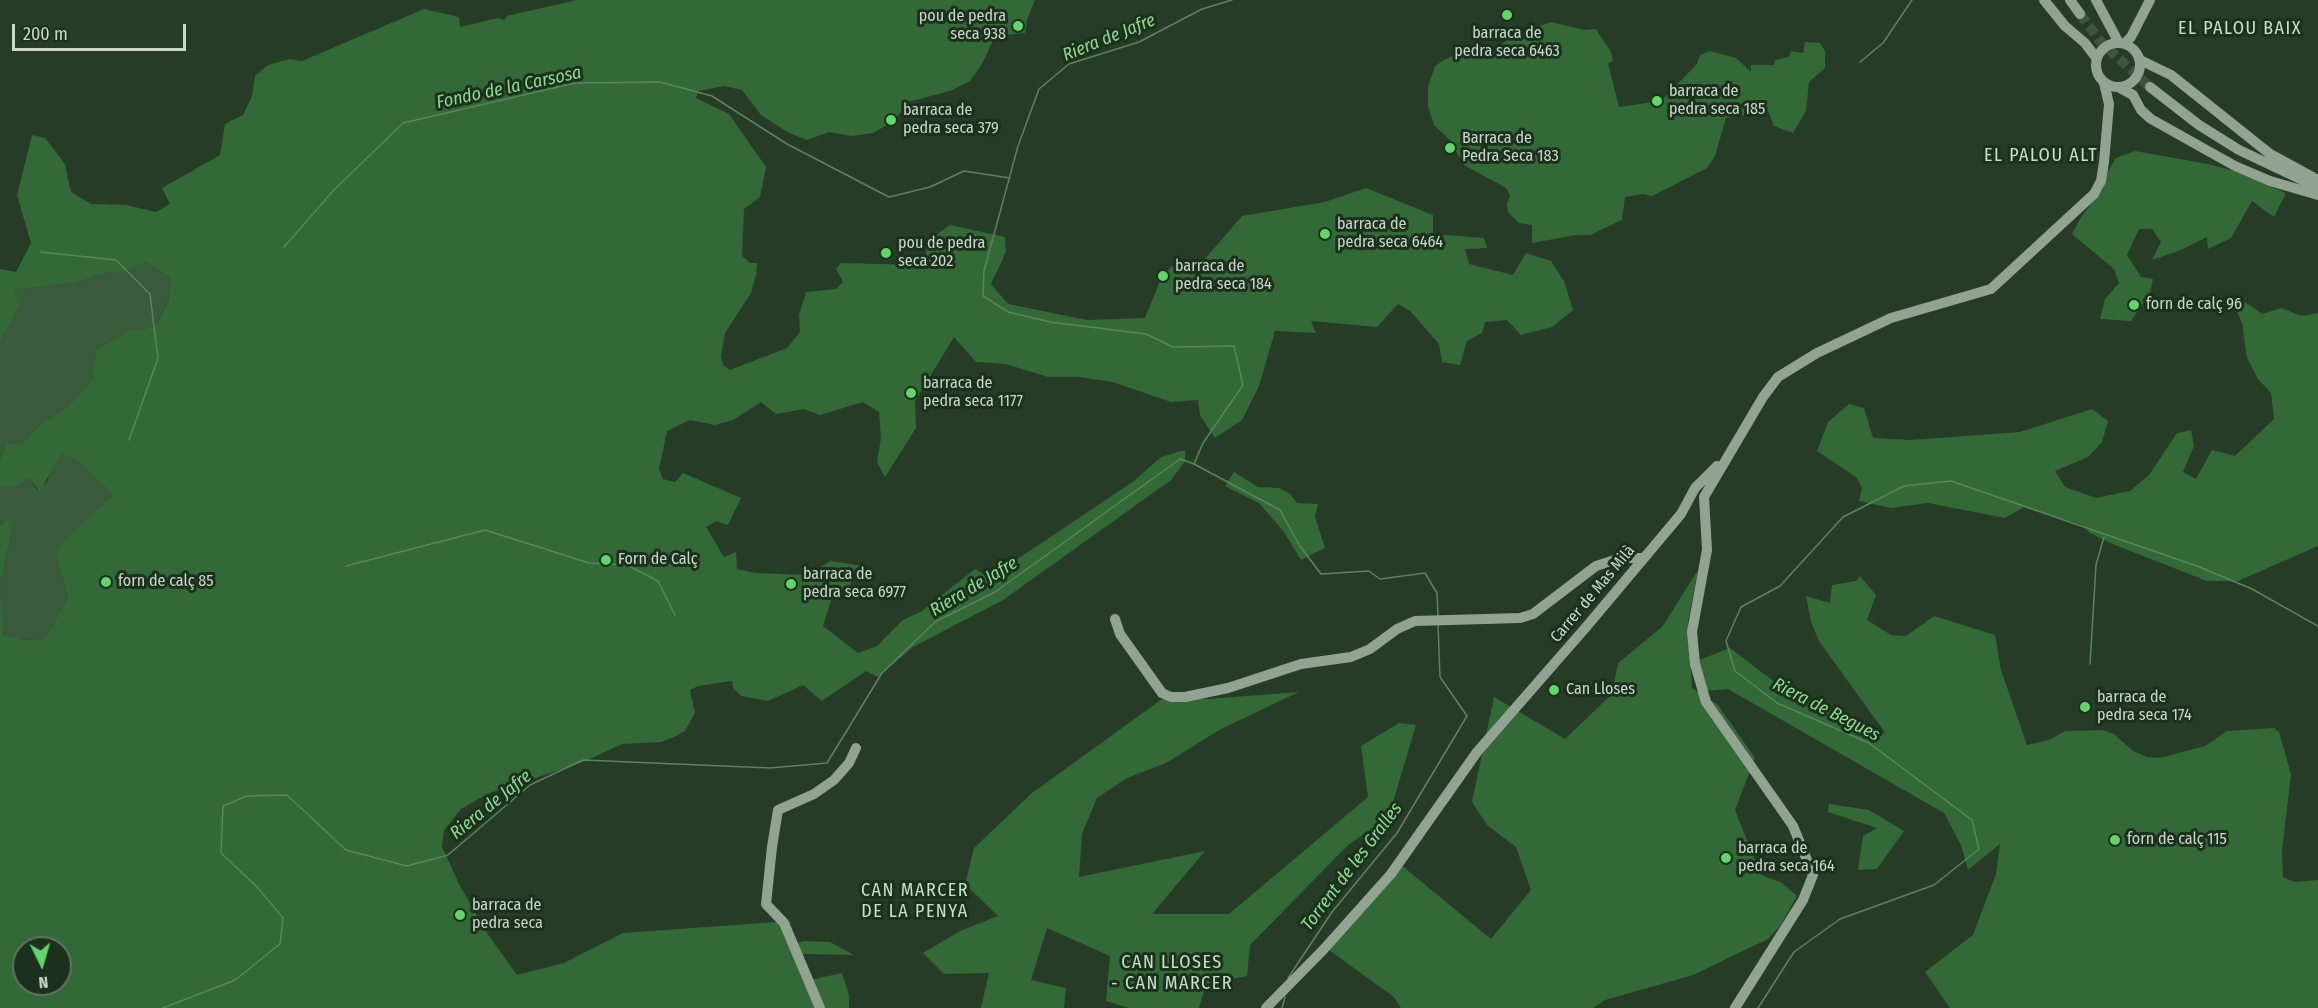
<!DOCTYPE html>
<html>
<head>
<meta charset="utf-8">
<style>
	body { margin:0 }
	#map { position:relative; width:2318px; height:1008px; overflow:hidden; background:#263c27; font-family:"Fira Sans Condensed",sans-serif }
	canvas { display:block }
	.north { position:absolute; left:12px; top:936px; width:60px; height:60px; box-sizing:border-box; background:#1c311d; border:2px solid #627362; border-radius:50%; rotate:175deg; font-size:16px; font-weight:700; line-height:24px; text-align:center; color:#cad7ca }
	.north::after { content:''; display:block; margin:auto; width:21px; height:27px; background:#61d46a; clip-path:polygon(50% 0,100% 100%,50% 72%,0 100%) }
	.scale { position:absolute; left:12px; top:24px; width:174px; height:27px; box-sizing:border-box; border:3px solid #cad7ca; border-top:0; padding-left:8px; font-size:18px; line-height:21px; white-space:nowrap; color:#cad7ca; -webkit-text-stroke:4px #1c311d; paint-order:stroke }
</style>
</head>
<body>
<div id="map">
<canvas width="2318" height="1008"></canvas>
<div class="north">N</div>
<div class="scale">200 m</div>
</div>
<script>
const ctx = document.querySelector('canvas').getContext('2d');
ctx.lineJoin = 'round';
function paint(path, color) { ctx.fillStyle = color; ctx.fill(path, 'evenodd'); }
const toPath = rows => new Path2D(rows.map(r => 'M' + r).join(''));
function strokePath(path, color, width, dash) { ctx.strokeStyle = color; ctx.lineWidth = width; ctx.lineCap = dash ? 'butt' : 'round'; ctx.setLineDash(dash || []); ctx.stroke(path); }
function label(font, color, halo, rows, align = 'center') {
  ctx.font = font + ' "Fira Sans Condensed",sans-serif'; ctx.lineWidth = 6; ctx.setLineDash([]); ctx.textBaseline = 'middle'; ctx.strokeStyle = halo; ctx.fillStyle = color; for (const [text, x, y, turn = 0] of rows) {
    ctx.save(); ctx.translate(x, y); ctx.rotate((+turn || 0) * Math.PI / 180); ctx.textAlign = isNaN(turn) ? turn : align; if (halo) ctx.strokeText(text, 0, 0); ctx.fillText(text, 0, 0); ctx.restore();
  }
}
paint(toPath([
	[146,262,171,278,168,301,155,327,128,331,97,349,92,379,68,407,38,426,28,439,20,444,6,444,0,460,0,342,22,301,12,290,75,283,109,272,124,272],
	[61,453,78,462,115,494,64,541,63,579,68,597,45,639,19,640,4,634,2,631,0,584,13,526,3,522,0,525,0,486,17,486,27,479,31,480,37,490,47,482,53,465]
]), '#3a5b3b');
paint(toPath([
	[577,0,1035,0,1027,20,1025,33,995,36,982,64,970,81,950,91,908,102,894,121,873,133,852,136,829,132,807,140,789,133,761,115,742,90,724,86,698,91,696,98,729,114,766,167,760,197,744,209,742,256,750,263,757,263,756,275,751,293,725,333,721,356,723,365,730,370,787,348,800,332,799,315,806,292,836,289,843,282,836,269,841,263,917,265,926,259,926,242,950,225,1005,237,1006,252,991,284,1008,304,1087,320,1145,318,1162,276,1172,266,1191,275,1242,216,1325,202,1366,188,1433,215,1433,234,1484,238,1487,248,1465,249,1469,264,1513,275,1526,253,1551,261,1564,281,1573,310,1552,327,1521,335,1507,320,1485,322,1482,333,1467,341,1460,365,1442,362,1439,344,1410,311,1398,304,1377,327,1311,321,1316,333,1275,331,1259,386,1242,420,1215,438,1200,415,1198,400,1171,402,1113,382,1079,377,1048,377,1006,364,976,362,954,337,915,401,916,428,885,477,877,462,881,438,879,412,863,402,820,415,804,409,776,414,761,402,733,420,715,425,690,420,667,431,659,469,663,479,675,482,683,473,741,498,728,525,716,521,706,527,724,557,736,552,737,569,756,573,806,575,831,561,863,566,848,588,831,600,823,626,858,653,877,646,903,620,922,611,975,569,989,578,1134,481,1161,457,1185,450,1185,461,1171,480,1003,600,913,647,878,677,866,671,822,701,803,685,768,701,741,696,733,688,732,681,698,686,690,690,695,713,685,731,676,736,661,742,622,744,586,761,487,794,461,809,444,830,442,847,460,886,489,936,517,975,564,963,623,933,790,921,791,945,804,941,830,942,854,955,803,954,810,980,842,973,849,995,849,1008,0,1008,0,525,9,518,13,526,0,584,3,634,22,640,45,639,68,597,56,552,64,541,114,494,78,462,61,453,40,492,31,480,27,479,17,486,0,486,0,460,6,444,20,444,28,439,38,426,68,407,92,379,97,349,128,331,155,327,168,302,171,278,146,262,124,272,109,272,75,283,13,290,22,301,0,342,0,269,16,272,31,243,17,195,32,135,45,138,65,164,71,192,91,204,126,205,156,212,170,204,162,188,220,155,225,124,243,115,252,96,255,76,268,65,289,59,302,61,424,9,459,17,460,27,498,18,504,20,507,16],
	[24,948,60,948,60,984,24,984],
	[1551,22,1584,30,1596,29,1611,52,1613,61,1608,63,1619,107,1661,101,1697,64,1700,55,1710,51,1736,58,1751,72,1751,65,1774,65,1775,60,1789,57,1791,51,1803,53,1805,42,1820,43,1825,51,1825,68,1809,82,1806,111,1793,133,1774,126,1769,113,1760,105,1746,115,1726,118,1715,156,1707,168,1652,196,1643,194,1625,197,1622,220,1590,235,1576,235,1532,243,1532,225,1519,223,1508,212,1507,204,1510,195,1506,188,1464,165,1449,139,1434,125,1428,107,1428,87,1435,66,1444,60,1475,46,1499,47,1511,36],
	[2135,151,2208,164,2234,171,2286,193,2274,217,2252,201,2231,238,2208,249,2207,237,2181,250,2152,260,2161,242,2152,229,2139,229,2127,255,2141,277,2153,279,2150,293,2131,321,2100,319,2105,299,2119,283,2114,269,2072,234,2081,217,2103,189,2107,173,2116,158],
	[2230,296,2245,302,2262,314,2281,308,2302,316,2318,313,2318,546,2238,581,2207,581,2115,545,2090,533,2080,524,2024,507,2005,518,1928,503,1891,508,1859,501,1862,488,1856,477,1817,451,1828,422,1849,404,1864,408,1873,438,1910,440,2020,432,2092,409,2108,421,2102,442,2088,457,2055,471,2065,487,2096,498,2130,491,2149,475,2177,433,2191,430,2194,446,2183,472,2196,479,2212,450,2235,456,2274,419,2271,393,2258,379,2247,358,2242,323],
	[1234,472,1258,487,1279,488,1290,494,1297,503,1318,504,1315,517,1325,548,1301,560,1284,532,1259,503,1225,486],
	[1698,570,1688,621,1692,688,1718,705,1755,758,1735,810,1761,875,1782,883,1797,896,1780,926,1768,939,1693,975,1605,1000,1593,1008,1401,1008,1394,997,1329,950,1401,865,1491,939,1531,890,1516,847,1487,825,1472,802,1494,697,1565,739,1612,694,1618,663,1662,627],
	[1860,576,1876,595,1867,620,1891,635,1906,636,1934,616,1995,635,2001,670,2027,745,2049,740,2065,731,2102,730,2114,734,2133,751,2147,757,2160,758,2205,746,2227,731,2274,728,2279,732,2291,774,2282,851,2283,877,2294,882,2318,880,2318,1008,1950,1008,1925,972,1973,935,1996,874,2000,844,1968,870,1961,845,1944,813,1728,689,1705,691,1699,660,1730,648,1785,690,1886,734,1819,641,1811,622,1806,596,1830,603,1832,585,1856,581],
	[1299,692,1221,729,1166,763,1127,778,1097,798,1082,834,1079,877,1205,851,1152,914,1229,914,1368,797,1361,746,1399,723,1416,725,1388,819,1349,844,1250,945,1247,976,1206,984,1199,1008,1129,1008,1106,1001,1110,956,1047,928,1031,980,1066,988,1064,1008,981,1008,989,973,944,974,923,953,960,931,998,916,965,884,974,848,1032,793,1165,697,1207,699],
	[1829,804,1869,810,1904,831,1877,869,1858,870,1863,836,1877,828,1828,812]
]), '#336936');
strokePath(toPath([
	[1860,62,1883,43,1912,0],
	[284,247,333,191,403,123,575,83,660,82,712,96,787,144,889,197,930,187,964,171,1010,178],
	[41,252,116,260,150,294,158,358,129,440],
	[1194,464,1280,510,1300,546,1321,574,1369,571,1380,579,1425,573,1437,593,1438,616],
	[346,566,485,530,589,563,627,565,658,581,675,615],
	[2090,664,2096,565,2104,537],
	[1288,978,1332,912,1397,833,1467,716,1440,677,1438,624],
	[163,1008,235,980,280,944,283,918,258,888,221,853,223,806,247,796,287,795,346,850,407,866,448,855,530,785,583,760,770,768,827,763,882,673,935,622,995,592,1180,459,1194,464,1203,443,1243,385,1234,346,1173,347,1146,334,1050,322,1008,312,983,296,984,271,1018,146,1039,89,1069,64,1139,42,1202,9,1232,0],
	[1282,1008,1285,997],
	[1758,1008,1794,952,1840,919,1934,885,1979,849,1972,820,1869,743,1777,703,1735,671,1726,641,1741,607,1780,586,1843,517,1904,486,1951,481,2197,566,2252,589,2318,626]
]), '#5a845d', 1.5);
strokePath(toPath([
	[2080,14,2101,42,2150,87]
]), '#3f533f', 10, [10, 5]);
strokePath(toPath([
	[2044,0,2065,26,2085,43,2097,59],
	[2070,0,2080,14],
	[2096,0,2119,43],
	'2096 65a22 22 0 1 1 44 0a22 22 0 1 1-44 0Z',
	[2125,43,2131,37,2150,0],
	[2140,60,2171,75,2270,154,2318,180],
	[2150,87,2199,125,2239,150,2315,186],
	[2120,88,2133,95,2141,110,2151,119,2235,166,2270,181,2318,195],
	[1115,619,1120,634,1162,693,1171,697,1185,697,1228,688,1301,664,1351,657,1370,649,1397,629,1415,621,1520,618,1533,614,1596,566,1621,558,1642,558],
	[820,1008,784,923,766,904,772,847,778,810,814,794,834,780,849,763,856,748],
	[1266,1008,1324,949,1391,874,1477,752,1587,626,1681,514,1695,488,1717,466],
	[1735,1008,1803,900,1813,875,1793,826,1706,702,1695,664,1692,632,1707,550,1704,497,1763,397,1778,377,1817,353,1891,318,1991,289,2094,194,2101,181,2104,162,2109,104,2104,83]
]), '#92a392', 10);
for (const [x, y, r, color] of [
	[1507,15,6,"#61d46a"],
	[1018,26,6,"#61d46a"],
	[1657,101,6,"#61d46a"],
	[891,120,6,"#61d46a"],
	[1450,148,6,"#61d46a"],
	[1325,234,6,"#61d46a"],
	[886,253,6,"#61d46a"],
	[1163,276,6,"#61d46a"],
	[2134,305,6,"#61d46a"],
	[911,393,6,"#61d46a"],
	[606,560,6,"#61d46a"],
	[106,582,6,"#61d46a"],
	[791,584,6,"#61d46a"],
	[1554,690,6,"#61d46a"],
	[2085,707,6,"#61d46a"],
	[2115,840,6,"#61d46a"],
	[1726,858,6,"#61d46a"],
	[460,915,6,"#61d46a"]
]) { const dot = new Path2D(); dot.arc(x, y, r, 0, 2 * Math.PI); ctx.fillStyle = color; ctx.fill(dot); strokePath(dot, '#1c311d', 2); }
label('16px', '#cad7ca', '#1c311d', [
	["pou de pedra",1006,17,"right"],
	["seca 938",1006,35,"right"],
	["barraca de",1507,34,"center"],
	["pedra seca 6463",1507,52,"center"],
	["barraca de",1669,92],
	["pedra seca 185",1669,110],
	["barraca de",903,111],
	["pedra seca 379",903,129],
	["Barraca de",1462,139],
	["Pedra Seca 183",1462,157],
	["barraca de",1337,225],
	["pedra seca 6464",1337,243],
	["pou de pedra",898,244],
	["seca 202",898,262],
	["barraca de",1175,267],
	["pedra seca 184",1175,285],
	["forn de calç 96",2146,305],
	["barraca de",923,384],
	["pedra seca 1177",923,402],
	["Forn de Calç",618,560],
	["barraca de",803,575],
	["pedra seca 6977",803,593],
	["forn de calç 85",118,582],
	["Can Lloses",1566,690],
	["barraca de",2097,698],
	["pedra seca 174",2097,716],
	["forn de calç 115",2127,840],
	["barraca de",1738,849],
	["pedra seca 164",1738,867],
	["barraca de",472,906],
	["pedra seca",472,924]
], 'left');
label('16px', '#cad7ca', '#1c311d', [
	["Carrer de Mas Milà",1593,594,-50]
]);
ctx.letterSpacing = '1.5px';
label('18px', '#c6e1c6', '#1c311d', [
	["EL PALOU BAIX",2240,29],
	["EL PALOU ALT",2041,156],
	["CAN MARCER",915,891],
	["DE LA PENYA",915,912],
	["CAN LLOSES",1172,963],
	["- CAN MARCER",1172,984]
]);
ctx.letterSpacing = '0px';
label('italic 18px', '#8ddb90', '#1c311d', [
	["Riera de Jafre",1109,38,-22],
	["Fondo de la Carsosa",509,88,-12],
	["Riera de Jafre",974,587,-31],
	["Riera de Begues",1826,710,27],
	["Riera de Jafre",491,805,-39],
	["Torrent de les Gralles",1352,867,-53]
]);
</script>
</body>
</html>
